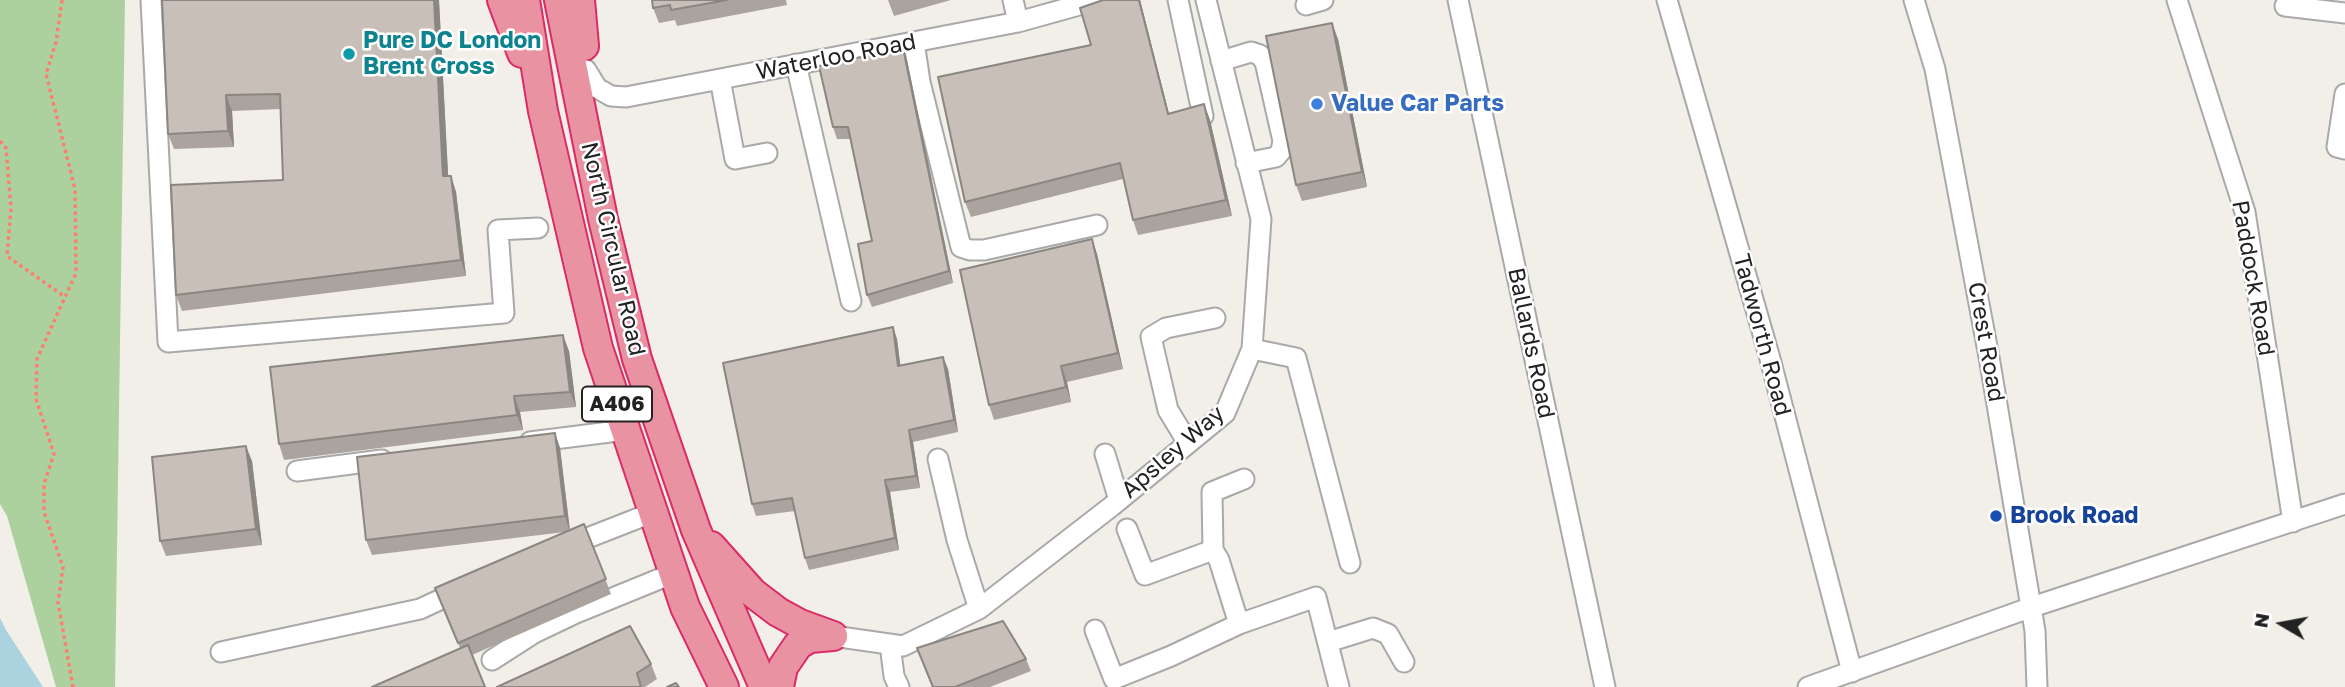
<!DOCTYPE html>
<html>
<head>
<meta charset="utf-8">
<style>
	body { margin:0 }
	#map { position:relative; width:2345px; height:687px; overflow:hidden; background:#f2efe9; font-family:"Golos Text",sans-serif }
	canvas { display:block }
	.north { position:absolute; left:2247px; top:589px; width:70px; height:70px; -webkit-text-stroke:5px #fff; paint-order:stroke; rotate:280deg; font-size:19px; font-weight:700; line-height:28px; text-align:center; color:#222 }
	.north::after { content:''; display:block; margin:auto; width:24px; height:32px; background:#222; clip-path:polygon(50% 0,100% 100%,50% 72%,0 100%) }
</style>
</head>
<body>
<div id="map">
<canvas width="2345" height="687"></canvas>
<div class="north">N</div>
</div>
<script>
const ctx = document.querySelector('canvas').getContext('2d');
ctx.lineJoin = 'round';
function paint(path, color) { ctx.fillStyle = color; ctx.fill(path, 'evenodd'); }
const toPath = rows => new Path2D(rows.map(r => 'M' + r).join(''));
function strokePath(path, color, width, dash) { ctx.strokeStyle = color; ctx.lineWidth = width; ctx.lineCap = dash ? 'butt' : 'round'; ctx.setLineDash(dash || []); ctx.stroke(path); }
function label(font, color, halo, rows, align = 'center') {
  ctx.font = font + ' "Golos Text",sans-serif'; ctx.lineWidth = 5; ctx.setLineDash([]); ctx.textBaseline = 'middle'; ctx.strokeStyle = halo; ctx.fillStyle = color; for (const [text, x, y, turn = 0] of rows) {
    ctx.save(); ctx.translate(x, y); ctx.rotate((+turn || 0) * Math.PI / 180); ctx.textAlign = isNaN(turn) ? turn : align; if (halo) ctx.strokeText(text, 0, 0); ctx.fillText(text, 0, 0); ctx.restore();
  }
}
paint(toPath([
	[0,0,125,0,115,687,56,687,7,516,0,504]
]), '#add19e');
paint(toPath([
	[0,618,6,630,43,687,0,687]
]), '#aad3df');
const minor = toPath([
	[151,0,168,342,504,313,498,230,538,228],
	[1013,0,1018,22],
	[1178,0,1203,116],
	[1458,0,1605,687],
	[1667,0,1769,355,1852,672],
	[1914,0,1935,69,1989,357,2035,631,2037,687],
	[2177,0,2245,212,2293,522],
	[1306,5,1323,0],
	[2285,6,2345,13],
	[914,42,920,82,961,247,970,250,984,250,1097,225],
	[1221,61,1251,52,1260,55,1265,62,1283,141,1281,151,1276,157,1246,163],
	[796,64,851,301],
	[586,70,597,88,611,96,626,97,1018,22,1097,0],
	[720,79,735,159,767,153],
	[2345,94,2337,147,2345,149],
	[1252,349,1296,358,1350,563],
	[530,442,626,430],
	[1188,443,1168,410,1151,337,1166,328,1215,318],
	[1105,454,1119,500],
	[938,459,957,540,979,609],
	[297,471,382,460],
	[1127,529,1145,575,1213,550,1219,560,1239,624],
	[567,546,654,512],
	[1213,550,1212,492,1244,479],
	[1095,630,1114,679,1171,656,1239,624,1316,597,1339,687],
	[833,636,903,646,979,609,1112,506,1225,413,1252,349,1261,219,1206,0],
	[1328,642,1373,628,1388,634,1404,662],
	[890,644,894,676,899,687],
	[221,652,420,609,461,590],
	[492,660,534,633,576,613,674,573],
	[1808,687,2032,607,2345,504]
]);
const highway = toPath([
	[502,0,522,53],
	[525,0,543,111,598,348,685,607,724,687],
	[559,0,603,219,637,359,696,530,764,687],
	[580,0,584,46],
	[711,546,753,593,778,612,800,624,833,636],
	[779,687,783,667,798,645,810,638,833,636]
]);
strokePath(minor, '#a9a9a9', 23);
strokePath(highway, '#dc2a67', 32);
strokePath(toPath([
	[62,0,56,42,46,74,75,189,76,273,37,359,36,399,54,454,44,484,44,512,63,567,58,602,73,687],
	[0,141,6,148,11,208,7,256,65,297]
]), '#fa8072', 3.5, [3.5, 3.5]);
strokePath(minor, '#fff', 19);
strokePath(highway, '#e892a2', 28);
paint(toPath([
	[162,0,439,0,448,176,451,176,456,192,466,276,182,311,176,295,283,180,281,109,232,111,234,147,174,149,168,134],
	[652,0,786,0,787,5,677,26,675,20,659,23,653,8],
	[888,0,951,0,894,16],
	[1103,0,1140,0,1169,114,1204,104,1210,120,1232,216,1138,235,1133,220,1123,179,971,217,965,202,1091,45],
	[1338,39,1367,187,1302,201,1296,185],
	[907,60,953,283,872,307,867,295,872,241,850,139,837,139,833,127],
	[1092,239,1097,254,1123,369,1067,382,1071,402,994,420,989,405],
	[893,327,897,339,900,365,943,357,948,369,958,432,913,442,920,488,890,492,899,550,809,570,805,558,795,511,756,516,752,504],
	[569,351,576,407,520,412,523,430,284,460,279,444],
	[555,433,560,448,570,530,584,524,611,594,472,655,460,648,435,588,565,532,372,555,366,540],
	[252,461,262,545,166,556,160,541],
	[917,648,1026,659,1031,671,990,687,932,687],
	[651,664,657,679,645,687,497,687]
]), '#aba49e');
paint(toPath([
	[434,0,439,0,449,192,443,176],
	[1139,0,1140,0,1141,4,1173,130,1168,114],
	[1332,23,1338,39,1367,187,1362,172],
	[903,48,907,60,953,283,949,271],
	[226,95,232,111,234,147,228,131],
	[1204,104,1210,120,1232,216,1226,200],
	[451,176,456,192,466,276,461,260],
	[1092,239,1097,254,1123,369,1118,353],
	[893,327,897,339,902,378,898,366],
	[563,335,569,351,576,407,570,392],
	[943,357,948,369,958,432,954,420],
	[1061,366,1067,382,1071,402,1066,387],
	[514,396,520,412,523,430,517,415],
	[909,430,913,442,920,488,916,476],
	[555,433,560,448,570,532,565,516],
	[246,446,252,461,262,545,256,529],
	[885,480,890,492,899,550,895,538]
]), '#8b8681');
const building = toPath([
	[162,0,434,0,443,176,451,176,461,260,176,295,171,185,283,180,280,94,226,95,228,131,168,134,162,0],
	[652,0,727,0,671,10,670,5,653,8,652,0],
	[1103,0,1139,0,1168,114,1204,104,1226,200,1133,220,1120,163,965,202,938,77,1091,45,1080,8,1103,0],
	[1332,23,1362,172,1296,185,1266,36,1332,23],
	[903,48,949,271,867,295,858,244,872,241,848,127,833,127,819,66,903,48],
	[1092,239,1118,353,1061,366,1066,387,989,405,960,270,1092,239],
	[893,327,898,366,943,357,954,420,909,430,916,476,885,480,895,538,805,558,792,498,752,504,723,363,893,327],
	[563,335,570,392,514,396,517,415,279,444,270,367,563,335],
	[555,433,565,516,366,540,357,457,555,433],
	[246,446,256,529,160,541,152,457,246,446],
	[584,524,606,579,458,643,435,588,584,524],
	[1003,621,1026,659,955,687,933,687,917,648,1003,621],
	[630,626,651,664,637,673,641,687,497,687,630,626],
	[468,645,485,687,372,687,468,645],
	[676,683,679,687,667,687,676,683]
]);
paint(building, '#c7bfb8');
strokePath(building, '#8b8681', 2);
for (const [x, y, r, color] of [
	[349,54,7,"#0f9aa8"],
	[1317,104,7,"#3f7fe0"],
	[1996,516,7,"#1a4fb4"]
]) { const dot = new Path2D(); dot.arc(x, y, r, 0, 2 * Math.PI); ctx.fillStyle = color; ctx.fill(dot); strokePath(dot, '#fff', 2.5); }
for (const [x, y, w] of [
	[617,404,70]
]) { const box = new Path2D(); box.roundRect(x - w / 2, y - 17.5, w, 35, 5); ctx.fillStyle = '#fff'; ctx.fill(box); strokePath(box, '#222', 2); }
label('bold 21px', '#222', null, [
	["A406",617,404]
]);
label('bold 23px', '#0d838f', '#fff', [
	["Pure DC London",363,41],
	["Brent Cross",363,67]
], 'left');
label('23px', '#222', '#fff', [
	["Waterloo Road",836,57,-11],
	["North Circular Road",613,249,77],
	["Paddock Road",2253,278,80],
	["Tadworth Road",1762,335,75],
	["Crest Road",1986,342,80],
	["Ballards Road",1531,343,78],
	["Apsley Way",1173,452,-41]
]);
label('bold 23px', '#366cbe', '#fff', [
	["Value Car Parts",1331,104]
], 'left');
label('bold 23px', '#164399', '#fff', [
	["Brook Road",2010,516]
], 'left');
</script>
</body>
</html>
